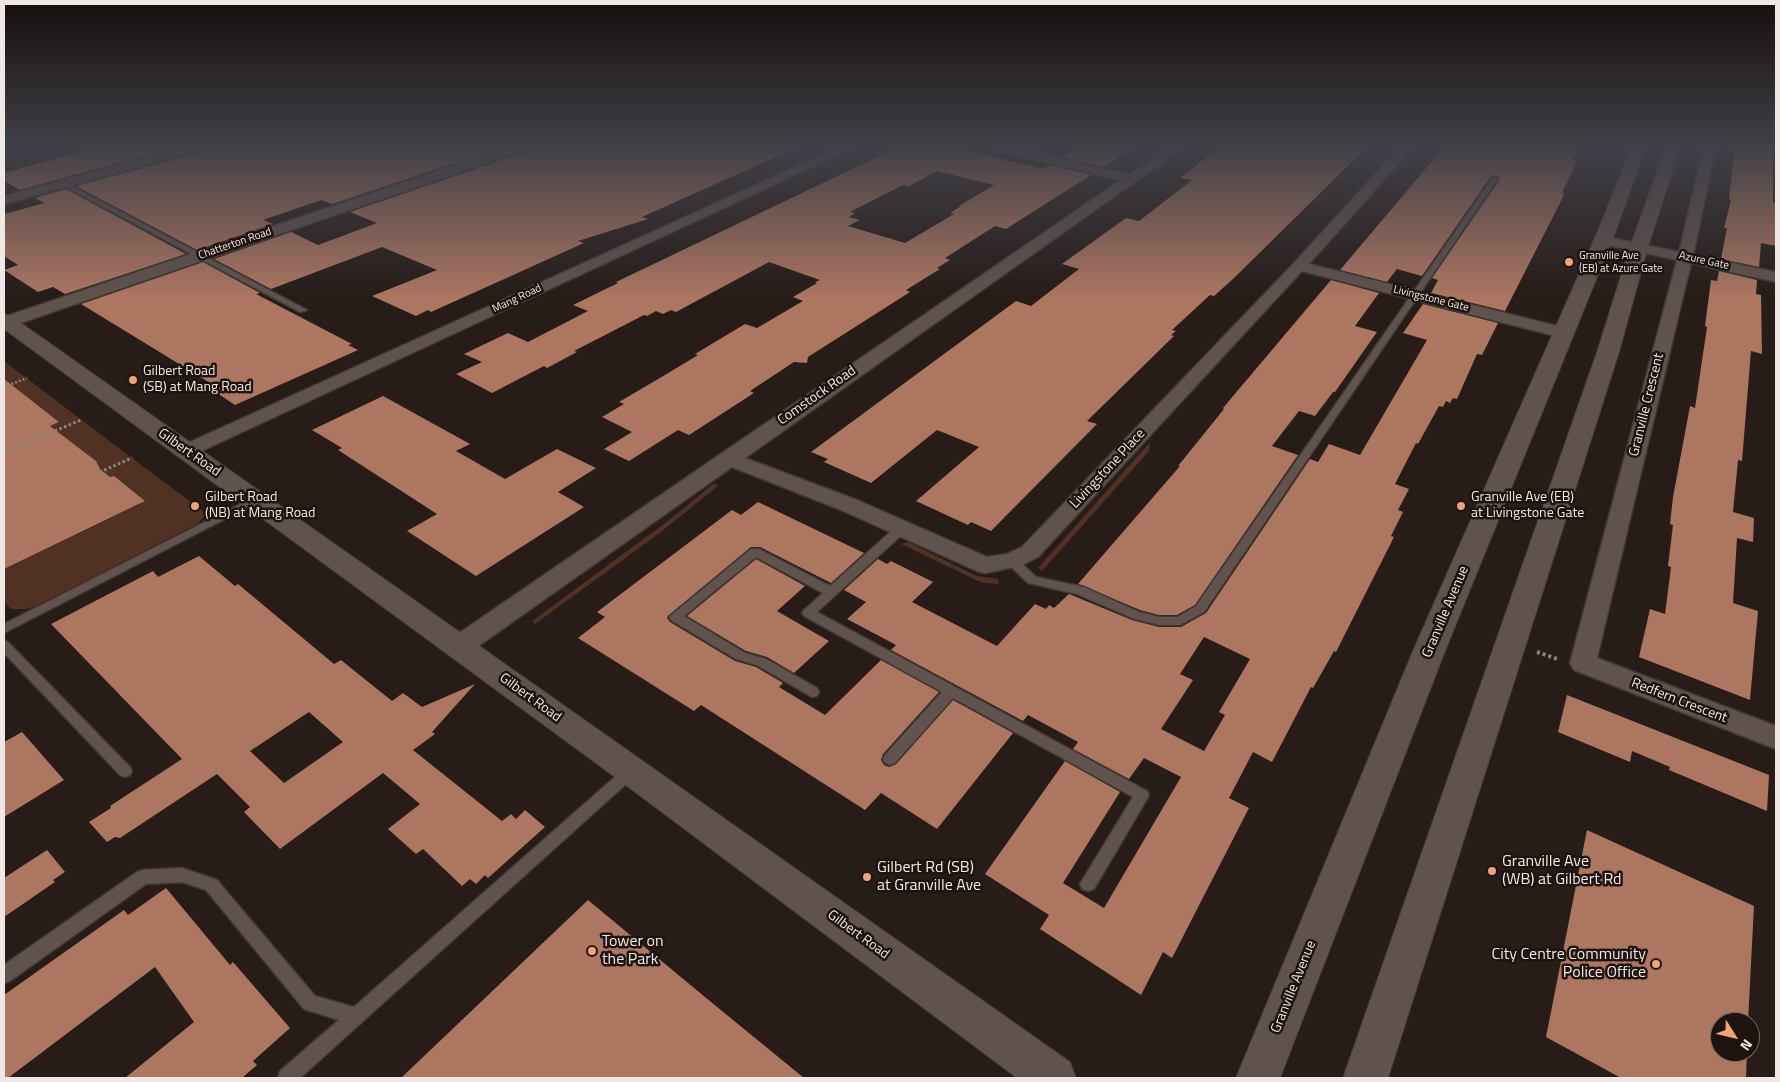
<!DOCTYPE html>
<html>
<head>
<meta charset="utf-8">
<style>
	body { margin:0 }
	#map { position:relative; width:1780px; height:1082px; overflow:hidden; background:#271c18; font-family:"Titillium Web",sans-serif }
	canvas { display:block }
	.frame { position:absolute; inset:0; border:5px solid #f0e8e6; pointer-events:none }
	.north { position:absolute; left:1710px; top:1012px; width:50px; height:50px; box-sizing:border-box; background:#1d130f; border:1px solid #716865; border-radius:50%; rotate:126deg; font-size:14px; font-weight:700; line-height:20px; text-align:center; color:#f0e8e6 }
	.north::after { content:''; display:block; margin:auto; width:18px; height:22px; background:#efa377; clip-path:polygon(50% 0,100% 100%,50% 72%,0 100%) }
</style>
</head>
<body>
<div id="map">
<canvas width="1780" height="1082"></canvas>
<div class="frame"></div>
<div class="north">N</div>
</div>
<script>
const ctx = document.querySelector('canvas').getContext('2d');
ctx.lineJoin = 'round';
function paint(path, color) { ctx.fillStyle = color; ctx.fill(path, 'evenodd'); }
const toPath = rows => new Path2D(rows.map(r => 'M' + r).join(''));
function strokePath(path, color, width, dash) { ctx.strokeStyle = color; ctx.lineWidth = width; ctx.lineCap = dash ? 'butt' : 'round'; ctx.setLineDash(dash || []); ctx.stroke(path); }
function label(font, color, halo, rows, align = 'center') {
  ctx.font = font + ' "Titillium Web",sans-serif'; ctx.lineWidth = 5; ctx.setLineDash([]); ctx.textBaseline = 'middle'; ctx.strokeStyle = halo; ctx.fillStyle = color; for (const [text, x, y, turn = 0] of rows) {
    ctx.save(); ctx.translate(x, y); ctx.rotate((+turn || 0) * Math.PI / 180); ctx.textAlign = isNaN(turn) ? turn : align; if (halo) ctx.strokeText(text, 0, 0); ctx.fillText(text, 0, 0); ctx.restore();
  }
}
paint(toPath([
	[4,361,132,458,207,514,197,524,38,605,27,609,11,609,4,602,4,569,140,504,113,477,110,477,94,464,95,461,74,444,64,442,4,467,4,445,59,422,12,386,4,389],
	[1150,442,1149,451,1042,571,1038,568],
	[713,484,719,485,661,532,535,624,532,621,668,521],
	[908,542,977,576,998,579,999,584,984,583,974,579,901,544]
]), '#513124');
paint(toPath([
	[95,147,109,147,114,150,124,147,175,147,20,190,4,181,4,173],
	[205,147,502,147,332,204,321,200,263,220,273,224,197,250,76,186,202,152],
	[528,147,798,147,642,217,648,219,578,241,584,243,431,312,428,310,416,316,372,296,437,270,382,247,271,289,214,259,291,232,318,245,377,223,350,212,525,152],
	[898,147,952,147,1044,169,1050,165,1091,175,1006,229,995,226,945,258,950,260,937,268,940,269,906,290,910,292,808,357,807,363,794,362,750,391,754,393,689,435,678,430,629,461,604,449,632,432,602,417,624,404,619,402,670,372,698,355,695,354,745,324,757,328,803,301,793,297,817,283,815,282,820,280,769,262,676,312,671,310,663,314,656,311,647,316,644,315,574,351,577,352,547,368,544,366,492,393,456,374,482,362,464,354,508,333,528,342,588,311,573,305,618,283,616,282],
	[937,171,994,185,959,206,961,206,950,213,954,214,905,243,848,226,860,220,849,217,855,213,850,212,903,185,909,186],
	[1079,147,1134,147,1104,167,1063,157],
	[1220,147,1367,147,1234,278,1214,296,1210,295,1172,330,1176,331,1171,335,1174,336,1087,421,1097,424,991,531,971,522,968,525,916,501,979,447,937,430,871,483,824,462,828,459,811,452,1016,301,1031,306,1079,269,1062,264,1126,218,1139,221,1192,180,1180,178],
	[1444,147,1578,147,1571,160,1577,161,1562,193,1564,193,1562,199,1505,311,1431,293,1438,280,1432,278,1500,179,1498,176,1491,176,1422,276,1397,269,1387,282,1340,270],
	[1735,147,1773,147,1773,202,1776,203,1776,246,1761,243,1759,267,1721,259,1727,228,1724,228,1731,200,1729,199],
	[66,189,186,254,65,294,53,287,38,292,4,270,18,265,4,256,4,214,45,203,35,198],
	[203,262,260,293,256,294,352,344,348,345,358,350,235,405,214,391,220,389,81,304],
	[1719,271,1757,280,1756,294,1761,295,1762,354,1751,351,1742,461,1738,460,1733,512,1754,518,1753,542,1737,538,1733,603,1758,611,1750,700,1639,657,1650,609,1665,614,1671,567,1668,566,1673,525,1670,524,1673,497,1690,406,1695,408,1707,327,1705,326,1711,280,1717,281],
	[1331,280,1379,293,1355,326,1377,332,1335,392,1333,392,1315,416,1299,411,1272,446,1298,455,1195,605,1177,615,1159,615,1140,610,1078,584,1180,466,1178,466,1224,409,1223,408],
	[1423,304,1498,323,1482,355,1477,354,1457,399,1453,398,1450,403,1446,401,1443,407,1439,406,1418,444,1416,443,1395,484,1409,489,1398,510,1403,512,1391,536,1394,537,1336,652,1334,651,1313,688,1311,687,1272,762,1253,752,1229,798,1249,808,1172,958,1163,952,1141,995,1040,929,1049,915,985,874,1065,761,1120,792,1063,883,1104,908,1181,777,1144,758,1129,779,1073,749,1078,742,1028,715,1023,721,891,650,896,645,847,619,866,602,844,590,878,559,887,564,891,561,933,582,912,602,997,646,1035,604,1046,609,1049,605,1054,608,1069,594,1132,620,1159,627,1181,627,1206,613,1310,459,1318,462,1329,444,1360,455,1427,340,1403,333],
	[1204,637,1250,659,1219,712,1225,715,1204,751,1161,729,1193,680,1180,674],
	[4,379,59,422,50,426,96,461,100,469,110,477,114,476,145,501,4,569],
	[383,396,470,444,456,451,505,479,557,449,596,468,558,492,584,507,476,576,407,531,437,514,338,450,342,448,312,430],
	[758,502,864,553,831,583,760,547,751,547,668,616,667,618,670,622,735,661,756,667,783,683,779,687,825,715,881,660,939,692,883,754,881,760,884,765,889,767,896,764,953,700,1013,733,937,829,881,793,865,810,701,705,694,711,578,638,605,617,597,612,732,510,741,515],
	[199,556,235,586,238,584,334,664,341,660,392,701,403,693,422,707,475,684,432,732,435,734,413,750,502,821,511,814,516,819,525,810,545,827,488,878,485,875,476,884,470,879,462,886,423,849,416,854,388,829,420,804,383,773,280,849,244,812,250,807,217,774,120,838,115,837,107,842,89,822,111,808,110,806,182,759,51,624,153,571,158,577],
	[309,712,343,742,284,783,250,751],
	[756,559,805,586,777,611,829,641,794,673,767,657,746,651,687,616],
	[1567,695,1769,775,1767,811,1669,770,1670,767,1632,751,1630,762,1558,732],
	[22,732,64,780,4,817,4,742],
	[1587,830,1754,906,1748,1022,1720,1022,1720,1052,1747,1052,1746,1078,1621,1078,1546,1037],
	[47,850,65,872,53,880,55,882,4,917,4,878],
	[166,888,230,965,233,962,290,1028,253,1061,257,1065,242,1078,125,1078,194,1022,155,967,8,1078,4,1078,4,995,124,910,128,915],
	[588,900,711,1002,804,1078,401,1078]
]), '#ad7661');
const lane = toPath([
	[1493,177,1498,178,1204,612,1180,625,1159,625,1132,618,1077,594,1028,583,1008,564,1006,561,1008,558,1016,558,1036,577,1084,587,1139,612,1159,617,1178,617,1196,606,1493,177],
	[62,183,66,183,307,310,300,312,62,185,62,183],
	[254,497,259,500,258,502,4,633,4,624,254,497],
	[902,524,908,528,906,531,817,612,1147,791,1149,795,1147,799,1094,889,1088,891,1082,889,1080,884,1133,797,953,698,895,763,890,765,885,763,883,759,885,755,942,692,804,616,802,613,804,610,823,593,756,557,684,616,745,653,766,659,817,688,819,692,817,696,812,697,757,665,736,659,671,620,669,617,751,549,759,549,830,586,898,525,902,524],
	[4,640,8,642,130,767,132,771,130,775,125,777,120,775,4,653,4,640],
	[630,766,635,768,637,772,635,776,300,1078,278,1078,280,1071,339,1020,304,1009,206,890,182,882,146,884,10,981,4,983,4,965,137,872,143,870,182,868,217,880,315,996,354,1007,625,768,630,766]
]);
const street = toPath([
	[183,147,203,147,201,150,4,204,4,196,183,147],
	[508,147,526,147,524,150,12,326,4,326,4,317,508,147],
	[839,147,855,147,193,455,186,457,179,455,176,451,179,447,839,147],
	[993,147,1015,147,1130,175,1170,147,1184,147,745,458,857,500,987,557,1007,554,1022,547,1294,263,1400,147,1413,147,1309,264,1569,329,1571,333,1569,337,1563,338,1302,271,1038,557,1020,566,985,573,977,571,841,510,732,467,467,654,458,656,449,654,445,647,449,640,1121,180,995,150,993,147],
	[1704,147,1716,147,1693,255,1776,272,1776,282,1691,263,1597,658,1776,726,1776,749,1574,670,1570,663,1677,260,1598,243,1596,240,1598,237,1603,236,1679,252,1704,147]
]);
const secondary = toPath([
	[1632,147,1646,147,1615,233,1445,651,1280,1078,1236,1078,1413,651,1597,233,1632,147],
	[1666,147,1680,147,1648,247,1619,352,1388,1078,1343,1078,1597,352,1630,247,1666,147],
	[4,314,11,316,1070,1062,1076,1078,1017,1078,619,780,4,329,4,314]
]);
strokePath(lane, '#413836', 3);
strokePath(street, '#413836', 3);
strokePath(secondary, '#413836', 2);
strokePath(toPath([
	[4,387,27,378]
]), '#8d8481', 2.5, [2, 2]);
strokePath(toPath([
	[4,452,81,420],
	[95,474,132,458]
]), '#8d8481', 3, [2.5, 2.5]);
strokePath(toPath([
	[1537,652,1557,659]
]), '#8d8481', 4, [3, 3]);
paint(lane, '#60534e');
paint(street, '#60534e');
paint(secondary, '#60534e');
const sky = ctx.createLinearGradient(0, 0, 0, 299);
sky.addColorStop(0, '#150f0d');
sky.addColorStop(0.49, '#414048');
sky.addColorStop(1, '#41404800');
ctx.fillStyle = sky;
ctx.fillRect(0, 0, 1780, 299);
for (const [x, y, r, color] of [
	[1569,262,5,"#efa377"],
	[133,380,5,"#efa377"],
	[195,506,5,"#efa377"],
	[1461,506,5,"#efa377"],
	[1492,871,5,"#efa377"],
	[867,877,5,"#efa377"],
	[592,951,5,"#efa377"],
	[1656,964,5,"#efa377"]
]) { const dot = new Path2D(); dot.arc(x, y, r, 0, 2 * Math.PI); ctx.fillStyle = color; ctx.fill(dot); strokePath(dot, '#1d130f', 2); }
label('11px', '#f0e8e6', '#1d130f', [
	["Chatterton Road",235,244,-19],
	["Azure Gate",1704,261,12],
	["Mang Road",517,299,-25],
	["Livingstone Gate",1431,299,14]
]);
label('11px', '#f0e8e6', '#1d130f', [
	["Granville Ave",1579,256],
	["(EB) at Azure Gate",1579,269]
], 'left');
label('14px', '#f0e8e6', '#1d130f', [
	["Gilbert Road",143,372],
	["(SB) at Mang Road",143,388],
	["Gilbert Road",205,498],
	["(NB) at Mang Road",205,514],
	["Granville Ave (EB)",1471,498],
	["at Livingstone Gate",1471,514]
], 'left');
label('14px', '#f0e8e6', '#1d130f', [
	["Comstock Road",817,396,-35],
	["Granville Crescent",1647,405,-76],
	["Gilbert Road",189,453,35],
	["Livingstone Place",1108,469,-47],
	["Granville Avenue",1446,612,-67],
	["Gilbert Road",530,698,36],
	["Redfern Crescent",1679,701,21],
	["Gilbert Road",858,935,36],
	["Granville Avenue",1294,987,-68]
]);
label('16px', '#f0e8e6', '#1d130f', [
	["Granville Ave",1502,862],
	["(WB) at Gilbert Rd",1502,880],
	["Gilbert Rd (SB)",877,868],
	["at Granville Ave",877,886],
	["Tower on",602,942],
	["the Park",602,960],
	["City Centre Community",1646,955,"right"],
	["Police Office",1646,973,"right"]
], 'left');
</script>
</body>
</html>
